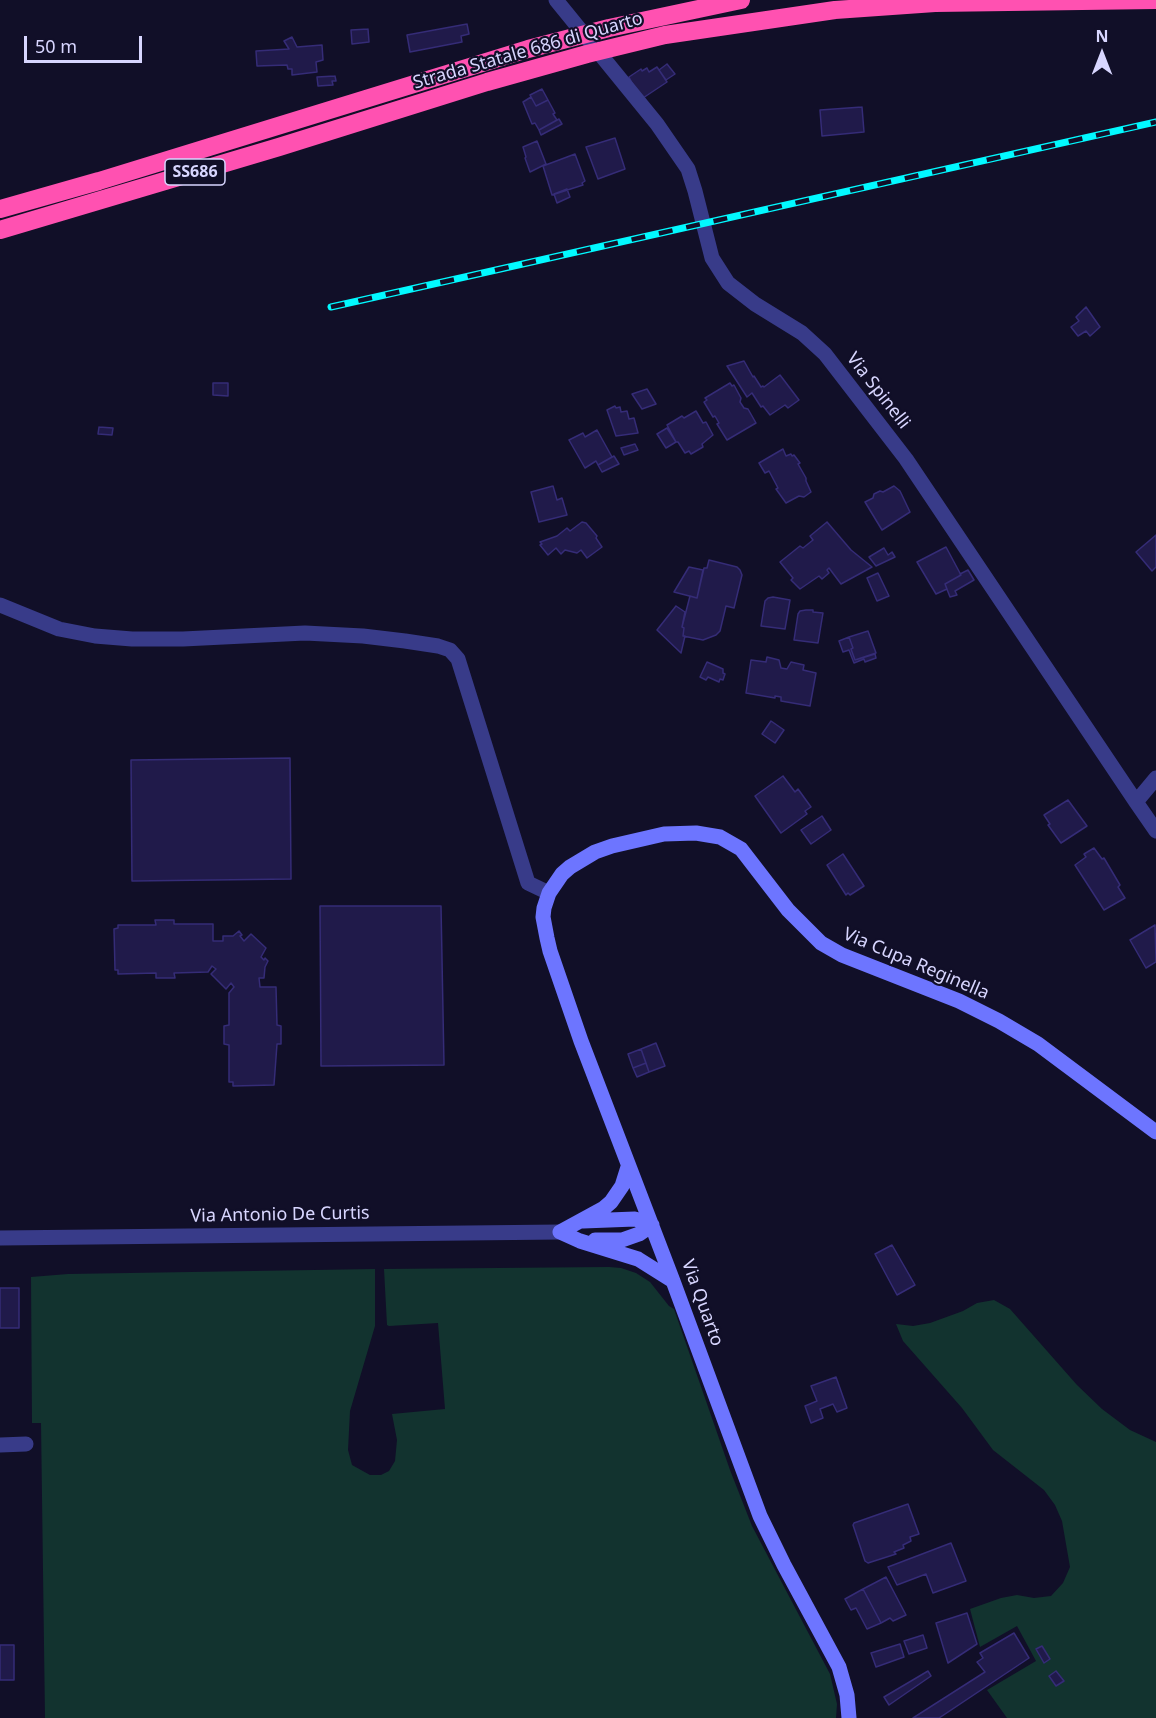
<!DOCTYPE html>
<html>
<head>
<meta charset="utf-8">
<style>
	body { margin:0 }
	#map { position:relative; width:1156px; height:1718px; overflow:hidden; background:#110f28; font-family:"Noto Sans",sans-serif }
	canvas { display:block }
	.north { position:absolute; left:1072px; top:24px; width:60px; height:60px; -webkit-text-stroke:4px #110f28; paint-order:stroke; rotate:0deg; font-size:16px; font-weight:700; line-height:24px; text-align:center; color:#d8d6ff }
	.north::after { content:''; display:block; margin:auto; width:21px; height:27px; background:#d8d6ff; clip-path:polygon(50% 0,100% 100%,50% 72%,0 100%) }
	.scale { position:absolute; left:24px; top:36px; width:118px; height:27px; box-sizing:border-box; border:3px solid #d8d6ff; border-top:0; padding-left:8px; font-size:18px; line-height:21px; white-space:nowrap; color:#d8d6ff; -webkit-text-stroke:4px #110f28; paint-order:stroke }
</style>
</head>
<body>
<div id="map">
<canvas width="1156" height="1718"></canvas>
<div class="north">N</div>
<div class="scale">50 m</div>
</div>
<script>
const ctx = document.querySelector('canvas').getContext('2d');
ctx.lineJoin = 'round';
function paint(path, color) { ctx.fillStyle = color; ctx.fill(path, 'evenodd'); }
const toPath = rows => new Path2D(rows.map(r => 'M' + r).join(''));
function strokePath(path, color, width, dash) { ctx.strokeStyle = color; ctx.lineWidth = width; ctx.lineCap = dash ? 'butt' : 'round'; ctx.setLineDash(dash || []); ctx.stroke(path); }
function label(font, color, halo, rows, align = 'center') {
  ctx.font = font + ' "Noto Sans",sans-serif'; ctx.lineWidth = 4.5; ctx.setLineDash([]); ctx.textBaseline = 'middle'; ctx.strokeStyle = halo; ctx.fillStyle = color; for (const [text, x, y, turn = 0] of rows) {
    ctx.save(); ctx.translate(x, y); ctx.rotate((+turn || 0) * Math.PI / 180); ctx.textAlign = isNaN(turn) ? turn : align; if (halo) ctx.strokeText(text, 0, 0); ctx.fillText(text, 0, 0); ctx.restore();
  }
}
paint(toPath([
	[609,1267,621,1268,636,1273,650,1282,669,1306,674,1309,730,1470,752,1526,830,1674,837,1704,836,1718,45,1718,41,1423,32,1423,31,1277,68,1274,375,1269,375,1326,350,1411,348,1450,352,1465,370,1475,381,1475,389,1471,395,1461,397,1440,392,1414,445,1409,438,1323,389,1326,387,1325,384,1269],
	[994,1300,1010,1309,1077,1385,1102,1409,1130,1430,1156,1442,1156,1718,1007,1718,987,1690,1036,1661,1017,1626,980,1647,970,1609,1001,1598,1017,1595,1034,1598,1051,1596,1063,1583,1070,1567,1062,1521,1055,1505,1044,1490,993,1450,962,1408,903,1341,896,1324,913,1326,930,1323,963,1311,977,1303]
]), '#12332f');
const building = toPath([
	[467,24,469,34,461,36,462,42,410,52,407,35,467,24],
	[368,29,369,42,352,44,351,30,368,29],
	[292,37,297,47,322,45,323,60,316,62,317,72,292,75,292,69,288,69,287,65,257,66,256,51,289,49,284,41,292,37],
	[667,64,675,74,666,80,659,70,667,64],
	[657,67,667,82,640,100,629,77,641,69,642,71,647,68,649,72,657,67],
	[335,76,336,81,332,81,333,85,318,86,317,77,335,76],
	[542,89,548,100,536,106,530,95,542,89],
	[531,97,536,106,548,100,555,113,553,114,557,120,539,130,535,123,532,124,523,102,531,97],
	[862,107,864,132,822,136,820,110,862,107],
	[559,119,562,124,541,135,539,130,559,119],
	[615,138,625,169,598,179,586,147,615,138],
	[537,141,546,164,530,172,525,158,526,157,523,147,537,141],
	[575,154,585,181,582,183,583,185,552,195,543,166,575,154],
	[567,189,570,197,557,203,554,194,567,189],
	[1086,307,1100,327,1090,336,1086,331,1078,336,1071,327,1079,321,1076,317,1086,307],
	[744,361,753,377,754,376,761,387,763,386,764,387,780,375,799,400,788,408,785,405,770,415,763,406,761,407,752,393,747,397,727,366,744,361],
	[213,383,228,383,228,396,213,395,213,383],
	[730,383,732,386,734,385,741,398,740,402,744,408,748,409,756,423,727,440,717,424,719,423,715,416,713,417,704,402,707,400,705,398,730,383],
	[647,389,656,404,642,409,632,394,647,389],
	[615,406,616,408,620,407,621,412,627,411,629,419,634,418,638,433,616,436,607,410,615,406],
	[696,411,703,423,706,422,713,435,702,444,703,447,691,454,689,451,685,453,678,442,676,442,667,425,682,416,684,418,696,411],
	[99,427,113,428,112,435,98,434,99,427],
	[667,428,676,442,666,448,657,434,667,428],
	[597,430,612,457,598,465,596,461,585,468,569,440,583,433,585,437,597,430],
	[635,444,638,450,624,455,621,448,635,444],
	[783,449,786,456,791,454,792,456,794,455,800,463,798,464,806,478,806,481,811,492,804,497,799,496,786,503,776,489,778,488,769,471,765,473,759,463,783,449],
	[614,456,619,464,602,472,598,465,614,456],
	[553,486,557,500,562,498,567,515,539,522,531,492,553,486],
	[894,486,900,491,910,512,882,530,865,502,873,498,874,494,880,491,883,492,894,486],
	[582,522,586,523,597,536,596,538,602,547,587,558,581,550,577,553,565,550,561,554,556,548,548,555,540,545,542,544,540,542,557,536,567,528,570,531,582,522],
	[827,522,851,550,872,567,841,584,829,568,827,570,829,573,822,579,819,576,800,589,791,580,793,578,780,562,800,546,803,548,813,540,810,536,827,522],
	[1156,535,1156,567,1152,571,1136,552,1156,535],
	[946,547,961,575,945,584,947,589,936,594,917,562,946,547],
	[884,548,888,555,892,552,895,557,876,566,869,557,884,548],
	[709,560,737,567,740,570,742,575,734,608,726,606,720,631,716,635,703,640,683,636,684,628,682,627,690,596,697,598,704,568,707,568,709,560],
	[689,567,703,570,697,598,674,592,689,567],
	[968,570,974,580,955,591,957,595,950,597,945,584,961,575,960,574,968,570],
	[878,573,889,596,877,601,867,578,878,573],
	[773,597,790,600,785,629,761,626,765,601,768,598,773,597],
	[676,606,685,612,682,627,684,628,683,636,685,636,681,653,657,630,676,606],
	[806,610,813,610,813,612,823,613,818,643,794,640,798,614,800,611,806,610],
	[868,631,876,653,855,660,851,649,853,648,849,637,868,631],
	[849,637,853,648,851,649,855,660,875,654,876,658,865,662,864,659,854,663,849,650,843,652,839,641,849,637],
	[767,657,779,660,781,668,787,669,791,662,804,665,803,670,816,673,810,706,781,701,781,697,775,696,775,698,746,693,751,660,766,662,767,657],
	[707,662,723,669,723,673,725,674,723,680,720,679,719,682,708,677,706,680,700,677,707,662],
	[771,721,784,730,775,743,762,734,771,721],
	[290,758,291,879,132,881,131,760,290,758],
	[783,776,795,792,798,789,811,807,805,811,807,814,781,833,755,796,783,776],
	[1068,800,1087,826,1061,843,1048,825,1050,824,1044,815,1068,800],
	[822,816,831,830,811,844,801,830,822,816],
	[1094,848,1102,859,1104,858,1120,885,1118,887,1125,898,1104,910,1075,865,1086,857,1084,854,1094,848],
	[843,854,864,886,850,895,848,893,846,895,827,865,843,854],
	[320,906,441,906,444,1065,321,1066,320,906],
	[155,920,174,920,174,924,213,924,213,941,223,941,223,936,233,936,239,931,242,935,240,936,244,941,251,934,266,948,261,957,264,960,265,958,268,961,265,967,264,978,259,978,260,987,276,987,277,1025,281,1026,281,1044,277,1044,274,1085,233,1086,233,1082,229,1082,229,1045,224,1044,224,1026,229,1025,229,993,234,987,231,983,226,989,211,974,216,969,212,966,208,972,174,973,175,978,156,978,156,973,118,974,118,970,115,970,114,929,118,928,118,925,156,925,155,920],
	[1155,925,1156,962,1146,968,1130,940,1155,925],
	[656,1043,665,1066,649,1072,641,1049,656,1043],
	[641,1049,646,1063,633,1068,628,1054,641,1049],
	[646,1063,649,1072,637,1077,633,1068,646,1063],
	[892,1245,915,1285,897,1295,875,1254,892,1245],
	[0,1288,19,1288,19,1328,0,1328,0,1288],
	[836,1377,847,1408,837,1412,833,1404,820,1409,823,1418,811,1423,805,1406,817,1401,811,1386,836,1377],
	[908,1504,919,1534,910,1537,911,1541,903,1545,904,1548,894,1552,896,1554,868,1563,865,1561,853,1525,854,1523,908,1504],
	[951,1543,966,1581,933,1593,926,1574,897,1585,888,1567,951,1543],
	[886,1577,906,1615,893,1621,890,1618,881,1623,863,1589,886,1577],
	[863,1589,881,1623,867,1629,856,1608,851,1610,845,1599,863,1589],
	[967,1613,977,1644,948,1663,936,1623,967,1613],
	[1014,1633,1029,1658,939,1718,913,1718,985,1672,977,1662,983,1658,980,1653,1014,1633],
	[923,1635,927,1648,909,1654,904,1641,923,1635],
	[900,1644,904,1657,876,1667,871,1653,900,1644],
	[0,1645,14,1645,14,1680,0,1680,0,1645],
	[1042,1646,1050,1659,1044,1663,1036,1649,1042,1646],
	[928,1671,931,1676,889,1705,884,1697,928,1671],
	[1056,1671,1064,1681,1056,1686,1049,1676,1056,1671]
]);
paint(building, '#201a4a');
strokePath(building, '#352c77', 1.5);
strokePath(toPath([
	[556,0,657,124,688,169,695,191,712,258,728,283,755,304,802,333,825,354,906,459,1136,802,1156,831],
	[0,605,59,629,95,636,132,639,183,639,305,633,363,636,405,641,438,646,450,650,458,659,528,883,549,893],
	[1136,802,1156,778],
	[0,1238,560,1232],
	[0,1445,26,1444]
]), '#383b89', 15);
strokePath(toPath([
	[583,1221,635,1219,652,1225],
	[560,1232,580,1241,638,1259,673,1281],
	[560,1232,604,1208,611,1202,622,1186,628,1167],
	[595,1240,622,1240,639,1234,652,1225],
	[849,1718,847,1695,839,1667,784,1565,760,1516,673,1281,581,1041,550,951,547,938,543,917,544,908,549,893,562,874,570,867,595,852,612,846,664,834,696,833,720,837,741,849,788,910,821,943,842,955,959,1001,999,1021,1038,1044,1156,1132]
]), '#6d75ff', 15);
strokePath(toPath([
	[0,209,99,181,528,49,609,28,741,0],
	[0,230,279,147,487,82,587,54,665,35,835,10,935,3,1156,0]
]), '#ff51b1', 18);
const rail = toPath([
	[331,307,1156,122]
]);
strokePath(rail, '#02f9ff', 7);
strokePath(rail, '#110f28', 4.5, [14]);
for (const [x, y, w] of [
	[195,172,60]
]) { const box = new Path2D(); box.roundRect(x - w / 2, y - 13, w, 26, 4.5); ctx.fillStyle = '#110f28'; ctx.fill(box); strokePath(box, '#d8d6ff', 1.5); }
label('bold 16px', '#d8d6ff', null, [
	["SS686",195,172]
]);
label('18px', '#d8d6ff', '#110f28', [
	["Strada Statale 686 di Quarto",528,51,-16],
	["Via Spinelli",878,391,52],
	["Via Cupa Reginella",916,964,23],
	["Via Antonio De Curtis",280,1215,-1],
	["Via Quarto",702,1303,70]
]);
</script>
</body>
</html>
